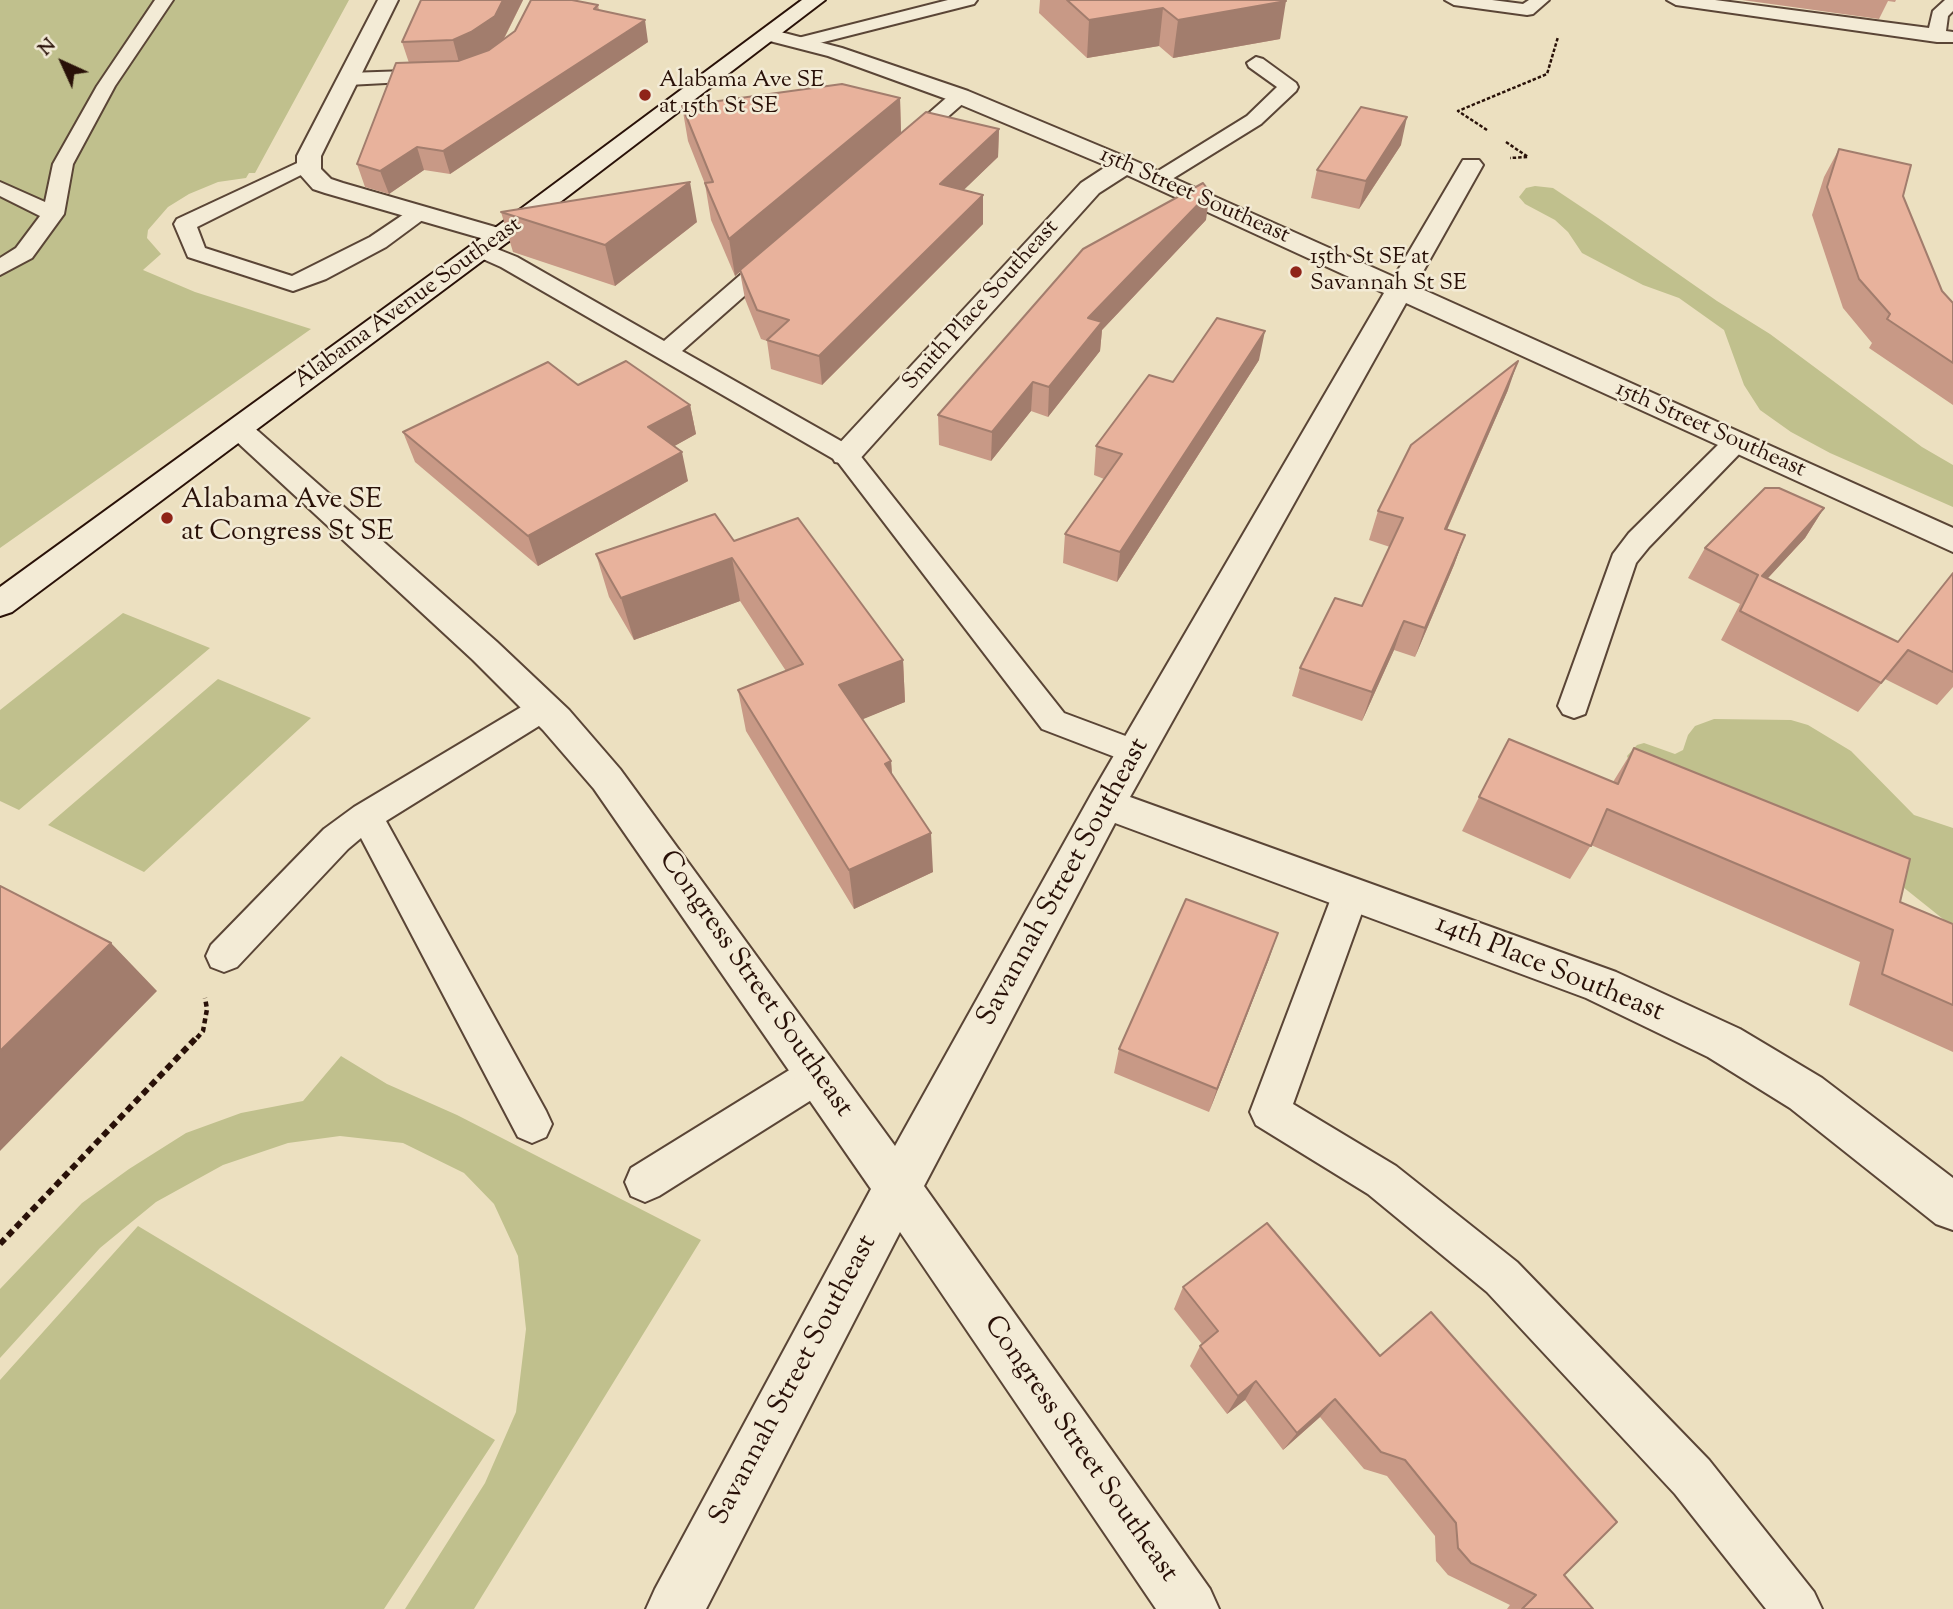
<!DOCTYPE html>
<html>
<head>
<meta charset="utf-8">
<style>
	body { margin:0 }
	#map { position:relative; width:1953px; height:1609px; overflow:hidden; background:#ece0c0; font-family:"Sorts Mill Goudy",serif }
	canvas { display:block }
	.north { position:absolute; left:28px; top:28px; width:70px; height:70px; -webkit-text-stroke:5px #f3ebd6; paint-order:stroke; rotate:315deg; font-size:19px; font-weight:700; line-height:28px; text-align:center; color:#291108 }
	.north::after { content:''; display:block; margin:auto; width:24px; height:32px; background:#291108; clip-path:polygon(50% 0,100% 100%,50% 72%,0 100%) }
</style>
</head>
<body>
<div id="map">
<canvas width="1953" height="1609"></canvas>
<div class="north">N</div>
</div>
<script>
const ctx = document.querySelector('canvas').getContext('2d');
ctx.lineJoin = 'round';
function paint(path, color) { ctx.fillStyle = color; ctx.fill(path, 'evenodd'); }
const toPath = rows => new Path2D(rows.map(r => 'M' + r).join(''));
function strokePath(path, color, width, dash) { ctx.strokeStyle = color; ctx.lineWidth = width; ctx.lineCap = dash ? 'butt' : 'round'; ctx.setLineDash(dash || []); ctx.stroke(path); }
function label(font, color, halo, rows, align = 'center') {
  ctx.font = font + ' "Sorts Mill Goudy",serif'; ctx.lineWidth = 5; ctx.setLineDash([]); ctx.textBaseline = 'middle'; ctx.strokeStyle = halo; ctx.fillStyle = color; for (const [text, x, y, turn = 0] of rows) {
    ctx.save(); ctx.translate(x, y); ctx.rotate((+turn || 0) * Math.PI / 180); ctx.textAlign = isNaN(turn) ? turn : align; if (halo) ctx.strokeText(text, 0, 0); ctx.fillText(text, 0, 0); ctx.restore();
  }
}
paint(toPath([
	[0,0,349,0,255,173,249,173,246,178,218,182,189,194,168,207,148,230,147,238,161,254,143,270,195,292,311,329,0,548],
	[1535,186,1553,188,1598,218,1717,301,1770,334,1922,447,1953,465,1953,507,1830,453,1791,432,1760,410,1744,385,1724,330,1679,298,1643,285,1582,253,1568,232,1555,220,1525,204,1519,197,1526,188],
	[123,613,210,648,19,810,0,801,0,710],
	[218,679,311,718,144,872,48,825],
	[1714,719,1791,720,1808,725,1851,751,1914,815,1953,828,1953,927,1878,867,1630,764,1627,756,1637,745,1644,743,1675,754,1683,750,1688,735,1695,726],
	[341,1056,387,1084,457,1115,701,1240,474,1609,405,1609,485,1483,516,1412,526,1329,518,1256,494,1204,464,1173,403,1143,340,1136,288,1143,223,1165,156,1202,100,1248,0,1358,0,1289,82,1203,129,1169,186,1133,241,1113,303,1101],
	[138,1226,495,1440,384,1609,0,1609,0,1380]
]), '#c0c08d');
const lane = toPath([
	[155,0,173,0,115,86,73,164,64,214,32,258,0,275,0,258,16,248,40,216,0,196,0,182,45,202,53,164,97,86,155,0],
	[948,0,977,0,974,4,800,48,791,43,794,39,948,0],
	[1445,0,1492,0,1523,4,1529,0,1549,0,1533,14,1527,15,1454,5,1445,0],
	[1667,0,1715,0,1929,28,1933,11,1945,0,1953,0,1953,11,1948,16,1946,31,1953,32,1953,42,1937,42,1676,5,1667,0],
	[1256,57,1263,59,1296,83,1298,87,1296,91,1261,124,1164,184,1150,184,1147,180,1150,176,1247,116,1277,87,1249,67,1247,63,1256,57],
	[436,70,445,76,443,80,348,85,339,79,348,73,436,70],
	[960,90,970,96,967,100,911,149,897,149,894,145,897,141,953,92,960,90],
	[308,158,315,160,318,164,315,168,197,227,205,248,292,276,370,237,413,208,429,208,432,213,386,247,326,279,293,291,188,257,174,224,177,219,308,158],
	[482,243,517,257,664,341,768,251,784,251,787,256,784,261,682,351,855,449,1064,713,1147,744,1152,753,1147,762,1136,765,1042,729,837,461,501,267,474,255,471,250,474,245,482,243],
	[1736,434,1745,436,1749,442,1745,448,1649,547,1636,563,1585,714,1574,718,1563,714,1558,706,1613,554,1629,533,1727,436,1736,434],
	[544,696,555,700,560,708,555,716,386,821,546,1111,552,1124,546,1137,532,1143,518,1137,361,838,348,849,237,967,224,972,211,967,206,956,211,945,324,829,354,807,533,700,544,696],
	[1351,878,1363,883,1369,893,1293,1104,1396,1166,1517,1262,1709,1460,1814,1592,1822,1609,1766,1609,1675,1494,1487,1292,1368,1194,1256,1125,1250,1112,1333,893,1339,883,1351,878],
	[818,1056,832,1061,837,1074,832,1087,659,1196,645,1202,631,1196,625,1182,631,1168,804,1061,818,1056]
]);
const street = toPath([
	[378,0,398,0,321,156,321,169,331,179,343,183,509,231,513,236,509,241,500,244,491,241,325,193,313,189,297,171,297,156,378,0],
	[769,29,842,48,968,91,1133,160,1394,277,1463,160,1479,160,1483,165,1415,286,1953,528,1953,552,1406,303,1130,797,1616,972,1740,1029,1822,1078,1953,1178,1953,1230,1936,1224,1790,1108,1708,1057,1586,998,1115,823,924,1186,1210,1589,1219,1609,1156,1609,900,1232,706,1609,646,1609,655,1589,871,1189,594,789,543,730,473,660,224,430,228,424,239,421,250,424,497,642,569,710,620,769,895,1146,1092,793,1384,293,1127,175,1099,193,857,462,846,464,835,462,831,455,835,448,1081,183,1107,166,952,101,828,56,762,39,759,35,762,31,769,29]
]);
const secondary = toPath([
	[802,0,825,0,509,241,12,612,0,616,0,587,491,231,802,0]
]);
strokePath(lane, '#5a4536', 4);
strokePath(street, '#5a4536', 4);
strokePath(secondary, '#291108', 4);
strokePath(toPath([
	[1487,130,1458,111,1547,74,1558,37],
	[1506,142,1528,157,1510,158]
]), '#291108', 2.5, [3.5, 2]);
strokePath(toPath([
	[197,1038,203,1031,207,1009,205,998]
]), '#291108', 4.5, [5, 3.5]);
strokePath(toPath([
	[0,1244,198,1036]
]), '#291108', 6, [7, 4.5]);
paint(lane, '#f3ebd6');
paint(street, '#f3ebd6');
paint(secondary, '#f3ebd6');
paint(toPath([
	[421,0,523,0,504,39,598,5,599,10,648,42,450,174,424,170,389,194,365,187,357,164,409,63,402,42],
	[1040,0,1284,0,1280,39,1173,58,1159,46,1087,58,1039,13],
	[1742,0,1896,0,1895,2,1888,1,1879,19],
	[900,98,901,133,999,129,998,157,963,190,983,224,822,385,771,369,767,341,761,339,745,299,740,272,735,276,711,220,705,184,688,141,682,106],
	[1401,145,1359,209,1311,198,1317,170],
	[1839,149,1903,196,1942,291,1953,303,1953,405,1869,348,1872,343,1843,308,1812,215,1824,177],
	[501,212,697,222,615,286,513,252],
	[1206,220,1102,330,1100,351,1048,417,1031,411,991,461,939,445,938,415],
	[1259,360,1117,582,1063,563,1065,534,1104,479,1094,475,1096,446,1173,382],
	[578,385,690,405,696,434,674,446,688,481,538,566,415,462,403,432],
	[1508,390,1447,530,1465,535,1454,565,1415,657,1394,650,1362,721,1292,696,1300,668,1362,606,1390,547,1369,540,1378,511],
	[1824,508,1805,538,1768,578,1898,642,1953,573,1953,687,1937,705,1885,679,1858,712,1721,640,1740,604,1688,578,1705,548],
	[734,541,903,660,905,702,862,719,891,761,892,774,933,872,854,909,746,731,738,690,786,671,740,601,634,640,609,597,596,554],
	[1634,748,1900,902,1953,924,1953,1052,1849,1005,1860,962,1591,845,1570,879,1462,831,1479,797,1613,782],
	[1269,959,1209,1112,1114,1073,1119,1049],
	[1267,1223,1564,1575,1593,1609,1507,1609,1510,1605,1448,1575,1436,1561,1435,1536,1387,1476,1364,1469,1320,1417,1283,1450,1245,1400,1227,1414,1190,1366,1200,1346,1202,1344,1174,1309,1183,1287]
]), '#c89986');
paint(toPath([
	[503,0,523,0,502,42,460,66,453,40],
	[1286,1,1280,39,1173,58,1178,20],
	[1163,8,1159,46,1087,58,1089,20],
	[645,20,648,42,450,174,443,151],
	[900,98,901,133,735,276,729,239],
	[1407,117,1401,145,1359,209,1366,181],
	[999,129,998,157,940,213,940,184],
	[417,147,424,170,389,194,380,171],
	[690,182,697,222,615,286,605,245],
	[1210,192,1206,220,1102,330,1100,351,1048,417,1049,387,1088,318],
	[983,195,983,224,822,385,819,356],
	[1265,331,1259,360,1117,582,1120,552],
	[1518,361,1508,390,1434,559,1445,529],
	[1033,382,1031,411,991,461,992,432],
	[690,405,696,434,655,457,648,427],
	[682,452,688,481,538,566,528,536],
	[1824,508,1805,538,1743,605,1762,576],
	[1465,535,1454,565,1415,657,1425,628],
	[732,558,740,601,634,640,621,598],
	[1404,621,1394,650,1362,721,1372,692],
	[903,660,905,702,844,727,839,685],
	[891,761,894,802,885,764],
	[931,833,933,872,854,909,849,870],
	[1278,933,1269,959,1209,1112,1217,1089],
	[111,943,157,991,0,1151,0,1051],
	[1256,1381,1245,1400,1227,1414,1238,1396],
	[1335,1399,1320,1417,1283,1450,1297,1433]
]), '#a27d6d');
const building = toPath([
	[421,0,503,0,495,16,471,32,453,40,402,42,421,0],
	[531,0,572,0,598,5,594,9,645,20,443,151,417,147,380,171,357,164,396,63,458,61,489,50,515,31,531,0],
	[1067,0,1284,0,1286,1,1178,20,1163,8,1089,20,1067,0],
	[842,84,900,98,729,239,705,183,713,182,682,106,842,84],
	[1361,107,1407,117,1366,181,1317,170,1361,107],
	[926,112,999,129,940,184,983,195,819,356,767,340,789,320,757,310,740,270,926,112],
	[1839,149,1911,165,1903,196,1942,291,1953,303,1953,363,1887,319,1890,314,1859,279,1827,187,1839,149],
	[690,182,605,245,501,212,690,182],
	[1203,183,1210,192,1088,318,1102,322,1049,387,1033,382,992,432,938,415,1083,249,1203,183],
	[1217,318,1265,331,1120,552,1065,534,1122,454,1096,446,1149,375,1173,382,1217,318],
	[626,361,690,405,648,427,682,452,528,536,403,432,548,362,578,385,626,361],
	[1518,361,1445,529,1465,535,1425,628,1404,621,1372,692,1300,668,1335,598,1362,606,1403,518,1378,511,1411,445,1518,361],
	[1765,488,1779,488,1824,508,1762,576,1898,642,1953,573,1953,672,1908,650,1881,683,1740,611,1758,575,1705,548,1765,488],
	[715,514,734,541,798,518,903,660,839,685,891,761,885,764,931,833,849,870,738,690,803,664,732,558,621,598,596,554,715,514],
	[1509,739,1618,784,1634,748,1910,859,1900,902,1953,924,1953,1005,1882,974,1893,930,1607,809,1591,846,1479,797,1509,739],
	[0,886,111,943,0,1051,0,886],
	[1186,899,1278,933,1217,1089,1119,1049,1186,899],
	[1267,1223,1380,1356,1431,1312,1617,1522,1564,1575,1593,1609,1522,1609,1536,1595,1471,1563,1458,1548,1456,1523,1405,1460,1381,1452,1335,1399,1297,1433,1256,1381,1238,1396,1200,1346,1218,1331,1183,1287,1267,1223]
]);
paint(building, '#e8b29c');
strokePath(building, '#a27d6d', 2);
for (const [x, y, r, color] of [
	[645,95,7,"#8f2418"],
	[1296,272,7,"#8f2418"],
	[167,518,7,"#8f2418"]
]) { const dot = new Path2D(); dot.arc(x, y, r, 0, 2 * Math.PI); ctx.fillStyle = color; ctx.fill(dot); strokePath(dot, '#f3ebd6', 2.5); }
label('23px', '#291108', '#f3ebd6', [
	["Alabama Ave SE",659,82],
	["at 15th St SE",659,108],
	["15th St SE at",1310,259],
	["Savannah St SE",1310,285]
], 'left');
label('23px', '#291108', '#f3ebd6', [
	["15th Street Southeast",1194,197,24],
	["Alabama Avenue Southeast",409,304,-36],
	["Smith Place Southeast",982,306,-48],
	["15th Street Southeast",1710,431,24]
]);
label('28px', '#291108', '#f3ebd6', [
	["Alabama Ave SE",181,502],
	["at Congress St SE",181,534]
], 'left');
label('28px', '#291108', '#f3ebd6', [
	["Savannah Street Southeast",1065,883,-61],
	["14th Place Southeast",1549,970,22],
	["Congress Street Southeast",754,985,55],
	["Savannah Street Southeast",795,1381,-62],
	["Congress Street Southeast",1079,1450,55]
]);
</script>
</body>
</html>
